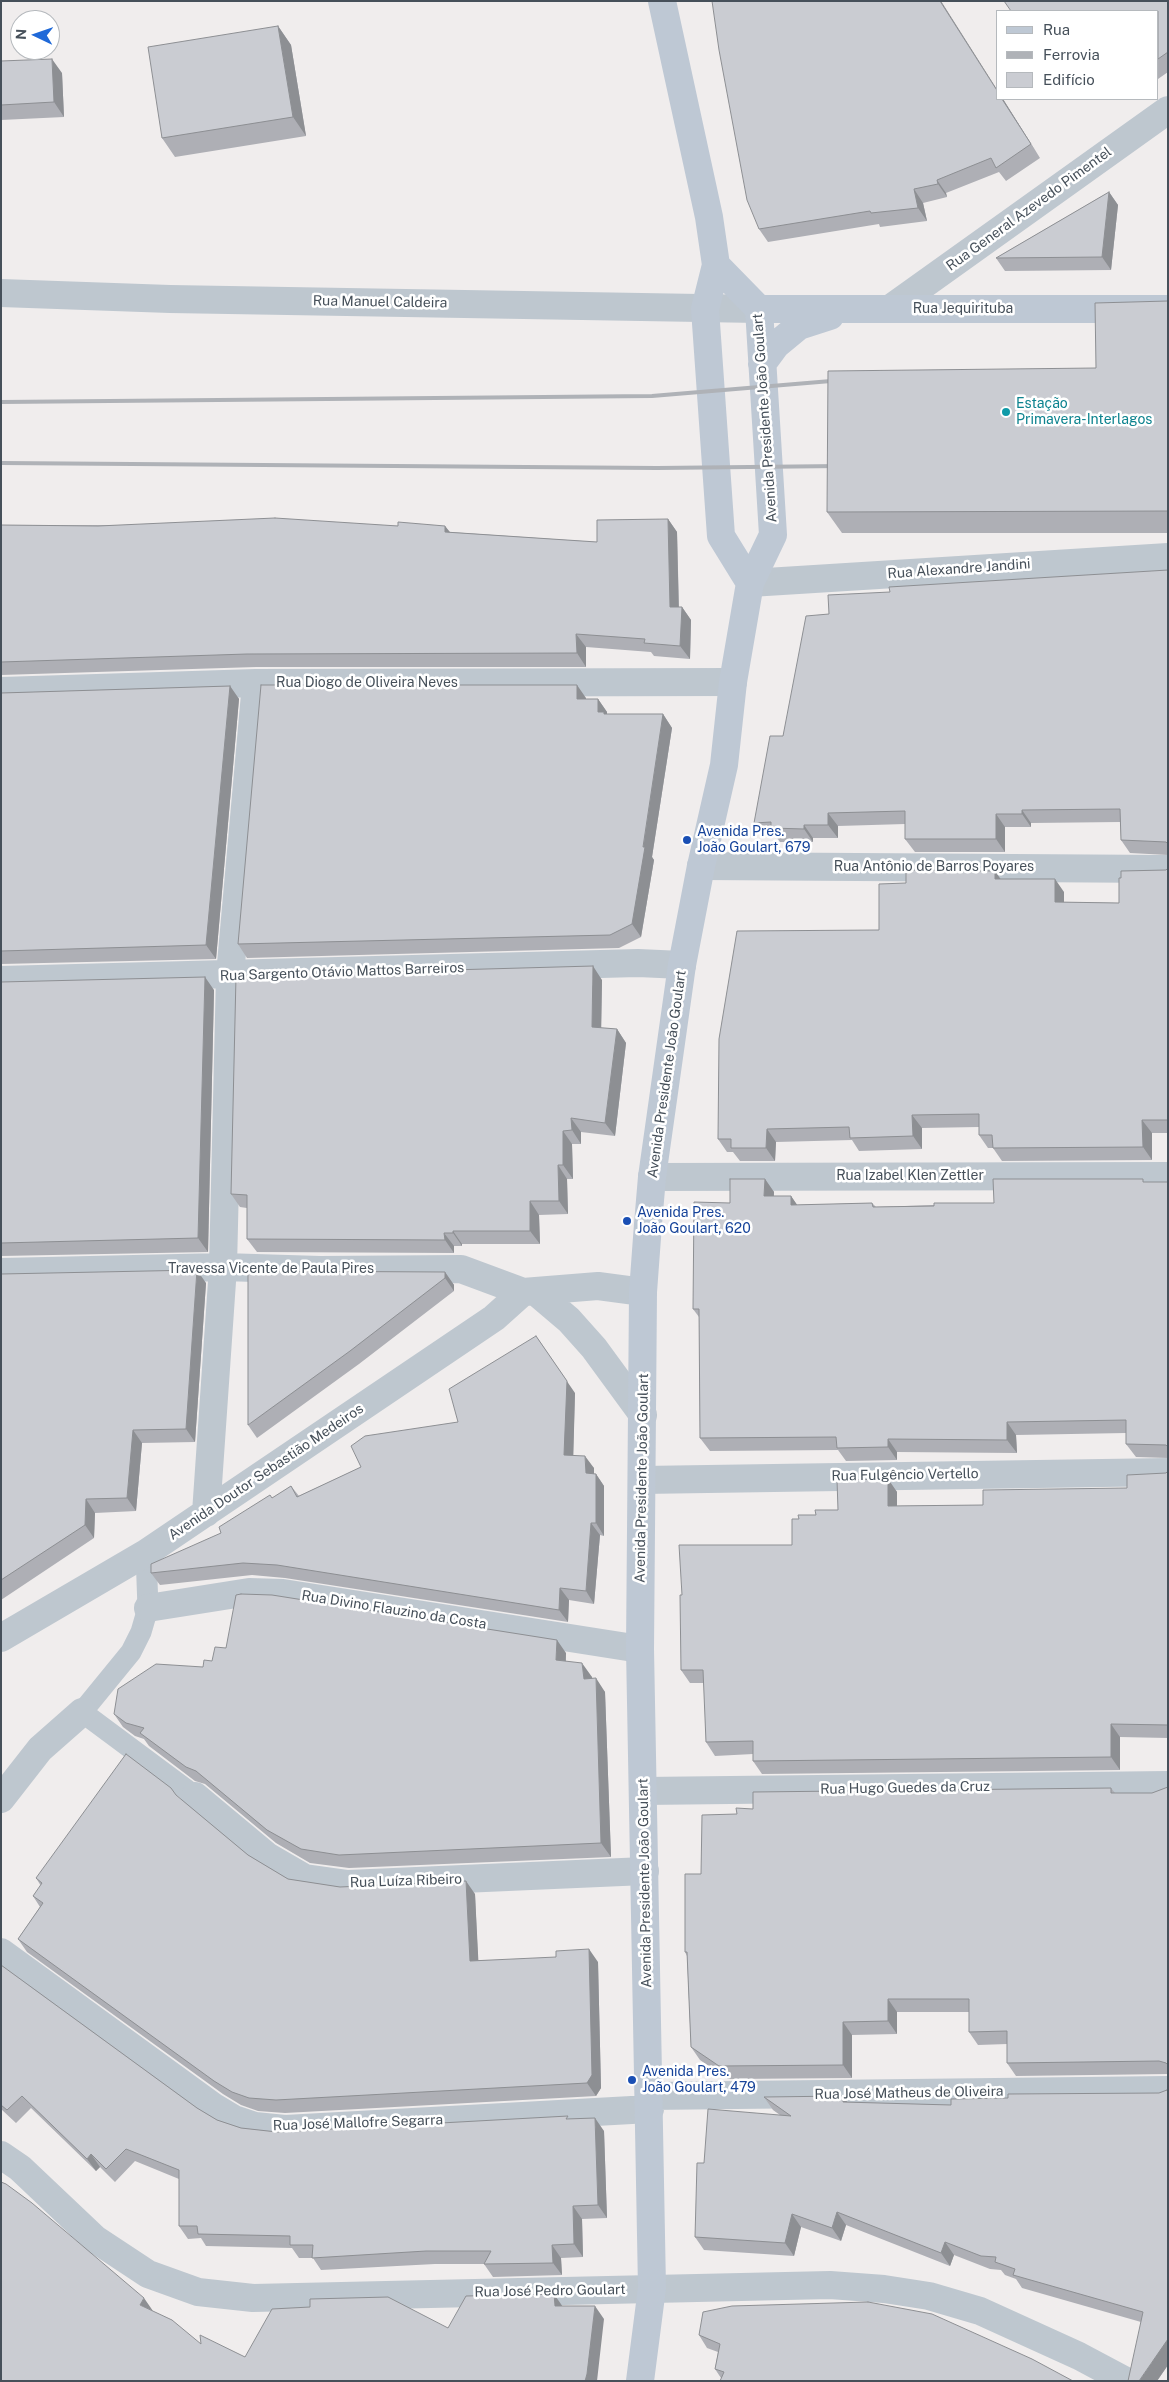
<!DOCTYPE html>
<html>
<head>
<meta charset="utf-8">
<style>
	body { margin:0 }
	#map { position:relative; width:1169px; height:2382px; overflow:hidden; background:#f0eded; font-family:"Public Sans",sans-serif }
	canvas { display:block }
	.frame { position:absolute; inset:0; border:2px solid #46505a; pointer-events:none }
	.legend { position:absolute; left:996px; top:10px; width:162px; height:90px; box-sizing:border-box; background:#fff; border:1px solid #b5b9bd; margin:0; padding:6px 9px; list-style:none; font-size:15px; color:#46505a }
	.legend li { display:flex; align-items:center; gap:10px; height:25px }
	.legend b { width:25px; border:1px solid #b5b9bd }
	.north { position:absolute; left:10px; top:10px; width:50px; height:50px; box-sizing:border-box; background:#fff; border:1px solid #b5b9bd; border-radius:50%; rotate:273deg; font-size:14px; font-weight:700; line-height:20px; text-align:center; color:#46505a }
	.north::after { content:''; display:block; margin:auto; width:18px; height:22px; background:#1f69d8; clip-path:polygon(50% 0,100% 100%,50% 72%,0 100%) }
</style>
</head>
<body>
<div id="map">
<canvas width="1169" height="2382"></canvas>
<div class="frame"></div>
<ul class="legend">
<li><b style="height:6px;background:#bec8d4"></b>Rua</li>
<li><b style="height:6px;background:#afb2b7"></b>Ferrovia</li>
<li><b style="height:14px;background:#caccd2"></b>Edifício</li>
</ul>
<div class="north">N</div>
</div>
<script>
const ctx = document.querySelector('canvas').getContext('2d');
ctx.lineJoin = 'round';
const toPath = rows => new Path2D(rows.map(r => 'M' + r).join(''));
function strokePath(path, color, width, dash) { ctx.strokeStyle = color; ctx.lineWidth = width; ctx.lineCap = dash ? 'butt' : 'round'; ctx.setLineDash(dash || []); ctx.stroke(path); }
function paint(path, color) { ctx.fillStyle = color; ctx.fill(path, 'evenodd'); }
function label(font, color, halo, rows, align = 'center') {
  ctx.font = font + ' "Public Sans",sans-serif'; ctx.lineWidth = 5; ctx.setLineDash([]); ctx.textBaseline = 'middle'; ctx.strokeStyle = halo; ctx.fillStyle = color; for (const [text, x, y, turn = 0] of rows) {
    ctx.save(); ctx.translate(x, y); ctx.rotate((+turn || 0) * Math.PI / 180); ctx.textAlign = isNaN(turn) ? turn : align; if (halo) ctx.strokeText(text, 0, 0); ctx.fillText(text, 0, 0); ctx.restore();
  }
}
strokePath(toPath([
	[146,1553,148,1608,141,1632,131,1652,82,1712,195,1796]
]), '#bec7cf', 21);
strokePath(toPath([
	[1,293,170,299,759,309],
	[891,308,1168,110],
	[750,583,1168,557],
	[1,691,256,683,733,682],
	[701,866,1168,869],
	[1,980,638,963,682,965],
	[652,1177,1168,1176],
	[1,1272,223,1267,320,1270,461,1269,523,1292,598,1286,643,1292],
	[536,1292,569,1320,594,1348,643,1415],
	[642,1480,1168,1472],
	[206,1513,223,1267,230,975,256,683],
	[148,1608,249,1592,283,1593,640,1649],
	[1,1638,146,1553,494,1318,523,1292],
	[643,1791,1168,1785],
	[195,1796,267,1856,305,1878,348,1884,645,1871],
	[1,1799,40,1749,82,1712],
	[1,1952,214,2107,234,2119,255,2126,285,2129,650,2109],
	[649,2096,1168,2090],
	[1,2155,20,2168,95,2239,148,2274,198,2292,253,2298,830,2285,884,2289,929,2296,980,2311,1079,2356,1126,2381]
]), '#bec7cf', 28);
strokePath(toPath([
	[662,1,709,217,716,265,705,309,721,536,750,583],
	[759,309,1168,309],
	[762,364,776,345,799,326,830,316],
	[640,2381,652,2288,640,1649,643,1292,648,1224,652,1177,682,965,701,866,724,765,733,682,750,583,773,535,759,309,716,265]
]), '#bec8d4', 28);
strokePath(toPath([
	[1,402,652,396,843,380],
	[1,463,657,468,841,466]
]), '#afb2b7', 4);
paint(toPath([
	[1168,1,1168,72,1158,79,1158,11],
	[278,26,291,45,306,136,175,157,162,138],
	[1,61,62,73,64,117,1,120],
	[998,99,1003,99,1040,158,1006,181,999,172,946,193,947,197,923,203,927,221,880,227,879,224,768,242,759,229],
	[1109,192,1118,205,1111,270,1005,271,996,258],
	[1168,301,1168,533,842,533,827,512,1096,368],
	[668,519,677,532,679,607,682,607,691,620,690,659,654,656,651,652,586,647,586,667,256,667,1,675,1,525,445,526,450,532,597,542],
	[1168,570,1168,855,1130,853,1121,840,1120,822,1031,823,1031,827,1005,827,1005,852,915,852,905,839,905,824,838,826,838,838,813,838,813,842,780,842,776,836,763,836,754,823,783,736,829,614,890,592],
	[230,686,239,699,216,959,1,964,1,693],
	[586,698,586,699,598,699,607,712,607,714,663,714,672,728,652,857,654,860,641,937,619,948,247,958,238,944],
	[1168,868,1168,1133,1152,1133,1152,1160,1002,1161,993,1148,988,1148,979,1135,979,1127,922,1128,922,1149,859,1151,852,1140,776,1142,775,1161,740,1161,733,1152,727,1152,718,1139,879,930,906,883,1001,879,1064,892,1064,902,1119,903,1121,878,1166,870],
	[602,980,601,1028,617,1029,626,1043,615,1136,581,1132,581,1144,572,1144,573,1179,567,1179,568,1214,539,1215,540,1244,462,1244,462,1246,454,1246,454,1253,257,1252,247,1239,247,1208,240,1207,231,1194],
	[1,982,214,990,208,1252,1,1256],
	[765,1179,774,1192,774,1196,791,1196,797,1205,872,1203,876,1207,994,1203,1145,1182,1168,1182,1168,1458,1136,1457,1126,1444,1126,1433,1016,1435,1017,1453,897,1452,897,1460,846,1461,838,1450,710,1451,700,1438,699,1317,693,1309,730,1203],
	[445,1272,454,1285,454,1291,359,1364,257,1438,248,1425],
	[1,1274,206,1283,195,1442,142,1443,136,1511,95,1513,94,1538,1,1600],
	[575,1393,573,1456,594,1468,594,1474,596,1474,604,1486,604,1536,600,1535,594,1604,569,1600,568,1622,285,1578,252,1575,160,1585,151,1573,221,1533,291,1486,299,1496,458,1422],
	[1168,1471,1168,1738,1120,1737,1120,1770,762,1774,753,1761,753,1754,715,1756,706,1742,704,1683,690,1683,681,1670,682,1595,792,1545,799,1519,838,1510,888,1479,897,1492,897,1506,983,1505,1127,1488,1166,1473],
	[226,1648,566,1653,566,1662,592,1677,592,1678,605,1692,611,1857,349,1868,310,1863,276,1843,205,1784,195,1781,149,1746,144,1739,135,1736,123,1727,114,1714,203,1667,212,1661],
	[1168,1787,1168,2074,1016,2076,1007,2063,1007,2044,978,2045,969,2032,969,2012,897,2012,897,2034,852,2035,852,2078,728,2079,700,2060,691,2047,687,1956,685,1952,701,1874,737,1814,753,1809,1111,1788,1115,1793,1152,1793],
	[177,1796,248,1855,288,1879,340,1887,475,1894,478,1960,598,1962,601,2088,596,2096,285,2113,258,2111,241,2105,223,2094,27,1952,18,1939,40,1907,33,1896,41,1886,36,1878],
	[1,1965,197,2108,217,2120,241,2128,277,2132,570,2119,604,2131,607,2218,582,2219,583,2257,561,2258,562,2275,493,2277,484,2264,435,2264,321,2270,313,2258,299,2258,292,2248,206,2246,201,2238,188,2239,179,2226,179,2179,135,2161,115,2182,100,2167,96,2171,31,2108,16,2123,1,2109],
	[1168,2090,1168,2365,1157,2381,1141,2322,1022,2288,1016,2279,1005,2275,1001,2270,990,2269,954,2255,950,2266,846,2225,841,2241,801,2227,794,2256,704,2250,695,2237,704,2163,780,2115,773,2110,764,2097,847,2102,951,2105,1008,2098,1159,2093],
	[699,2335,1073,2381,721,2378,715,2369,718,2352,707,2348]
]), '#aeafb5');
paint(toPath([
	[940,1,941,1,998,91,998,92],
	[278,26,291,45,306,136,293,117],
	[52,59,62,73,64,117,54,102],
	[1002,99,1003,99,1040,158,1031,144],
	[937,180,946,193,947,197,938,184],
	[914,189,923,203,927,221,918,208],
	[1109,192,1118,205,1111,270,1102,257],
	[668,519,677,532,679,620,670,607],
	[445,526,455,539,445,532],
	[682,607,691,620,690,659,680,646],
	[576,634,586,647,586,667,577,653],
	[577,685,586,698,586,712,577,699],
	[230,686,239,699,216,959,206,945],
	[598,699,607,712,607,717,598,712],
	[663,714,672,728,652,857,654,860,641,937,632,924],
	[1022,810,1031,823,1031,827,1022,814],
	[828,813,838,826,838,838,828,825],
	[996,814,1005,827,1005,852,996,839],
	[804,825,813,838,813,842,804,829],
	[995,871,1004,884,995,879],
	[1055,879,1064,892,1064,915,1055,902],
	[593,966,602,980,601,1040,592,1027],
	[205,977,214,990,208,1252,198,1238],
	[617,1029,626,1043,615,1136,605,1123],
	[912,1115,922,1128,922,1149,913,1136],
	[571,1118,581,1132,581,1144,572,1130],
	[1142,1120,1152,1133,1152,1160,1143,1147],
	[767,1129,776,1142,775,1161,766,1148],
	[563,1131,572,1144,573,1179,563,1165],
	[558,1165,567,1179,568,1214,559,1201],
	[765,1179,774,1192,773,1209,764,1196],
	[791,1196,800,1209,791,1205],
	[530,1201,539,1215,540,1244,530,1231],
	[453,1231,462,1244,462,1246,453,1233],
	[444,1233,454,1246,454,1253,445,1240],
	[197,1270,206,1283,195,1442,186,1429],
	[445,1272,454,1285,454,1291,445,1278],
	[536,1336,575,1393,573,1467,564,1455],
	[1007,1422,1016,1435,1017,1453,1007,1440],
	[133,1430,142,1443,136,1511,127,1498],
	[888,1439,897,1452,897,1460,888,1447],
	[585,1456,594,1468,594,1485,586,1473],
	[596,1474,604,1486,604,1536,596,1523],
	[888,1479,897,1492,897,1520,888,1506],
	[86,1499,95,1513,94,1538,85,1525],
	[591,1523,600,1535,594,1604,586,1591],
	[560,1588,569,1600,568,1622,559,1610],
	[557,1640,566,1653,565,1674,556,1660],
	[582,1663,592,1677,594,1692,584,1679],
	[596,1678,605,1692,611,1857,601,1843],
	[1111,1724,1120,1737,1120,1770,1111,1757],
	[466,1881,475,1894,479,1973,470,1961],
	[589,1949,598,1962,601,2088,596,2096,587,2083],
	[888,1999,897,2012,897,2034,888,2021],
	[843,2022,852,2035,852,2078,843,2065],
	[843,2096,852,2109,843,2102],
	[595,2118,604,2131,607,2218,598,2205],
	[91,2154,100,2167,96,2171,87,2159],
	[573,2206,582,2219,583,2257,574,2244],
	[837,2212,846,2225,841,2241,832,2228],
	[792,2214,801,2227,794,2256,785,2243],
	[945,2242,954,2255,950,2266,941,2253],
	[552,2245,561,2258,562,2275,553,2263],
	[554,2294,563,2307,555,2306],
	[144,2298,153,2311,140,2305],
	[595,2306,604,2319,597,2381,585,2381],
	[1168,2339,1168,2365,1157,2381,1139,2381]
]), '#8d8f93');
const building = toPath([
	[712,1,940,1,998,92,998,99,1002,99,1031,144,996,168,991,158,937,180,938,184,914,189,918,208,871,213,870,211,759,229,747,200,719,50,712,1],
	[1004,1,1168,1,1168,52,1158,59,1158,11,1011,11,1004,1],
	[278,26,293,117,162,138,148,47,278,26],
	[52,59,54,102,1,105,1,61,52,59],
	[1109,192,1102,257,996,258,1109,192],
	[1168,301,1168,511,827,512,828,371,1096,368,1095,303,1168,301],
	[275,518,398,526,398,522,445,526,445,532,597,542,597,520,668,519,670,607,682,607,680,646,644,643,645,639,576,634,577,653,247,654,1,662,1,525,98,526,275,518],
	[1168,570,1168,844,1166,842,1121,840,1120,809,1022,810,1022,814,996,814,996,839,905,839,905,811,828,813,828,825,804,825,804,829,771,828,771,822,754,823,770,736,783,736,806,616,829,614,828,595,890,592,889,587,1168,570],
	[261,685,577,685,577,699,598,699,598,712,604,712,604,714,663,714,643,847,645,847,632,924,610,935,238,944,261,685],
	[230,686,206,945,1,951,1,693,230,686],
	[1168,868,1168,1120,1142,1120,1143,1147,993,1148,992,1135,979,1135,979,1114,912,1115,913,1136,850,1138,849,1127,767,1129,766,1148,731,1148,731,1139,718,1139,719,1039,737,931,879,930,879,884,906,883,906,870,995,871,995,879,1055,879,1055,902,1119,903,1119,878,1121,878,1121,871,1166,870,1168,868],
	[593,966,592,1027,617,1029,605,1123,571,1118,572,1130,563,1131,563,1165,558,1165,559,1201,530,1201,530,1231,453,1231,453,1233,444,1233,445,1240,247,1239,247,1195,231,1194,236,976,593,966],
	[205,977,198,1238,1,1243,1,982,205,977],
	[730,1179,765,1179,764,1196,791,1196,791,1205,872,1203,873,1207,934,1206,934,1203,994,1203,993,1179,1143,1179,1143,1182,1168,1182,1168,1447,1166,1445,1126,1444,1126,1420,1007,1422,1007,1440,888,1439,888,1447,837,1448,836,1437,700,1438,699,1309,693,1309,694,1202,730,1203,730,1179],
	[197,1270,186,1429,133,1430,127,1498,86,1499,85,1525,1,1580,1,1274,197,1270],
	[248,1271,445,1272,445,1278,350,1351,248,1425,248,1271],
	[536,1336,567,1381,564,1455,585,1456,586,1473,596,1474,596,1523,591,1523,586,1591,560,1588,559,1610,277,1565,243,1563,151,1573,151,1564,221,1533,219,1527,270,1495,272,1498,291,1486,297,1497,361,1467,351,1446,365,1436,458,1422,449,1389,536,1336],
	[1168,1471,1168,1725,1111,1724,1111,1757,753,1761,753,1741,706,1742,703,1670,681,1670,680,1595,682,1595,679,1545,792,1545,792,1519,799,1519,798,1515,816,1515,815,1510,838,1510,837,1480,888,1479,888,1506,983,1505,983,1490,1127,1488,1127,1475,1166,1473,1168,1471],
	[241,1594,272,1595,557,1640,556,1660,582,1663,584,1679,596,1678,601,1843,339,1855,301,1849,267,1830,196,1771,186,1767,140,1733,144,1728,126,1723,114,1714,118,1689,156,1664,203,1667,204,1660,212,1661,215,1647,226,1648,236,1595,241,1594],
	[126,1754,171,1788,176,1795,248,1855,288,1879,340,1887,466,1881,470,1961,556,1957,556,1951,589,1949,592,2075,587,2083,276,2100,249,2098,232,2092,214,2081,18,1939,43,1903,33,1896,42,1883,36,1878,126,1754],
	[1168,1787,1168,2065,1166,2063,1159,2061,1007,2063,1007,2031,969,2032,969,1999,888,1999,888,2021,843,2022,843,2065,719,2066,691,2047,687,1952,685,1952,685,1874,701,1874,702,1815,737,1814,736,1808,753,1809,753,1792,1111,1788,1111,1793,1152,1793,1168,1787],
	[1,1965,197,2108,217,2120,241,2128,277,2132,568,2116,566,2119,595,2118,598,2205,573,2206,574,2244,552,2245,553,2263,484,2264,491,2251,426,2251,312,2258,313,2245,290,2245,290,2236,198,2234,197,2226,179,2226,179,2170,126,2149,106,2169,91,2154,87,2159,22,2096,7,2110,1,2105,1,1965],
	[1167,2090,1168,2090,1168,2339,1139,2381,1128,2381,1143,2312,1013,2275,1015,2269,995,2262,996,2257,981,2256,945,2242,941,2253,837,2212,832,2228,792,2214,785,2243,695,2237,697,2163,704,2163,708,2109,791,2116,764,2097,843,2096,843,2102,951,2105,951,2099,1008,2098,1008,2094,1159,2093,1167,2090],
	[1,2182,6,2184,32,2203,144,2298,140,2305,172,2320,201,2344,200,2335,245,2357,272,2309,310,2307,310,2299,388,2297,448,2328,466,2296,554,2294,555,2306,595,2306,587,2374,585,2381,1,2381,1,2182],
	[868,2302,932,2314,1032,2359,1073,2381,720,2381,724,2372,715,2369,720,2344,699,2335,703,2312,732,2306,868,2302]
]);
paint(building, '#caccd2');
strokePath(building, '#8d8f93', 1);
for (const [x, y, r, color] of [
	[1006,412,5,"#0f9aa8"],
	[687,840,5,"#1a4fb4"],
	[627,1221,5,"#1a4fb4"],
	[632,2080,5,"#1a4fb4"]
]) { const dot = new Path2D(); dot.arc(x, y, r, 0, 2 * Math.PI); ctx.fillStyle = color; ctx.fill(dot); strokePath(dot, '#fff', 2); }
label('14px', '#46505a', '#fff', [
	["Rua General Azevedo Pimentel",1029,209,-36],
	["Rua Manuel Caldeira",380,302,1],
	["Rua Jequirituba",963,309],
	["Avenida Presidente João Goulart",765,418,-94],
	["Rua Alexandre Jandini",959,569,-4],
	["Rua Diogo de Oliveira Neves",367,683],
	["Rua Antônio de Barros Poyares",934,867],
	["Rua Sargento Otávio Mattos Barreiros",342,972,-2],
	["Avenida Presidente João Goulart",667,1074,-82],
	["Rua Izabel Klen Zettler",910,1176],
	["Travessa Vicente de Paula Pires",271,1269],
	["Avenida Doutor Sebastião Medeiros",266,1472,-34],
	["Rua Fulgêncio Vertello",905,1475,-1],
	["Avenida Presidente João Goulart",642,1478,-89],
	["Rua Divino Flauzino da Costa",394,1610,9],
	["Rua Hugo Guedes da Cruz",905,1788,-1],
	["Rua Luíza Ribeiro",406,1881,-2],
	["Avenida Presidente João Goulart",645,1883,-91],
	["Rua José Matheus de Oliveira",909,2093,-1],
	["Rua José Mallofre Segarra",358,2123,-2],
	["Rua José Pedro Goulart",550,2291,-1]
]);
label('14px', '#0d838f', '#fff', [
	["Estação",1016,404],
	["Primavera-Interlagos",1016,420]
], 'left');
label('14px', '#164399', '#fff', [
	["Avenida Pres.",697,832],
	["João Goulart, 679",697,848],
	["Avenida Pres.",637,1213],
	["João Goulart, 620",637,1229],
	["Avenida Pres.",642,2072],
	["João Goulart, 479",642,2088]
], 'left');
</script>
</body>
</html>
